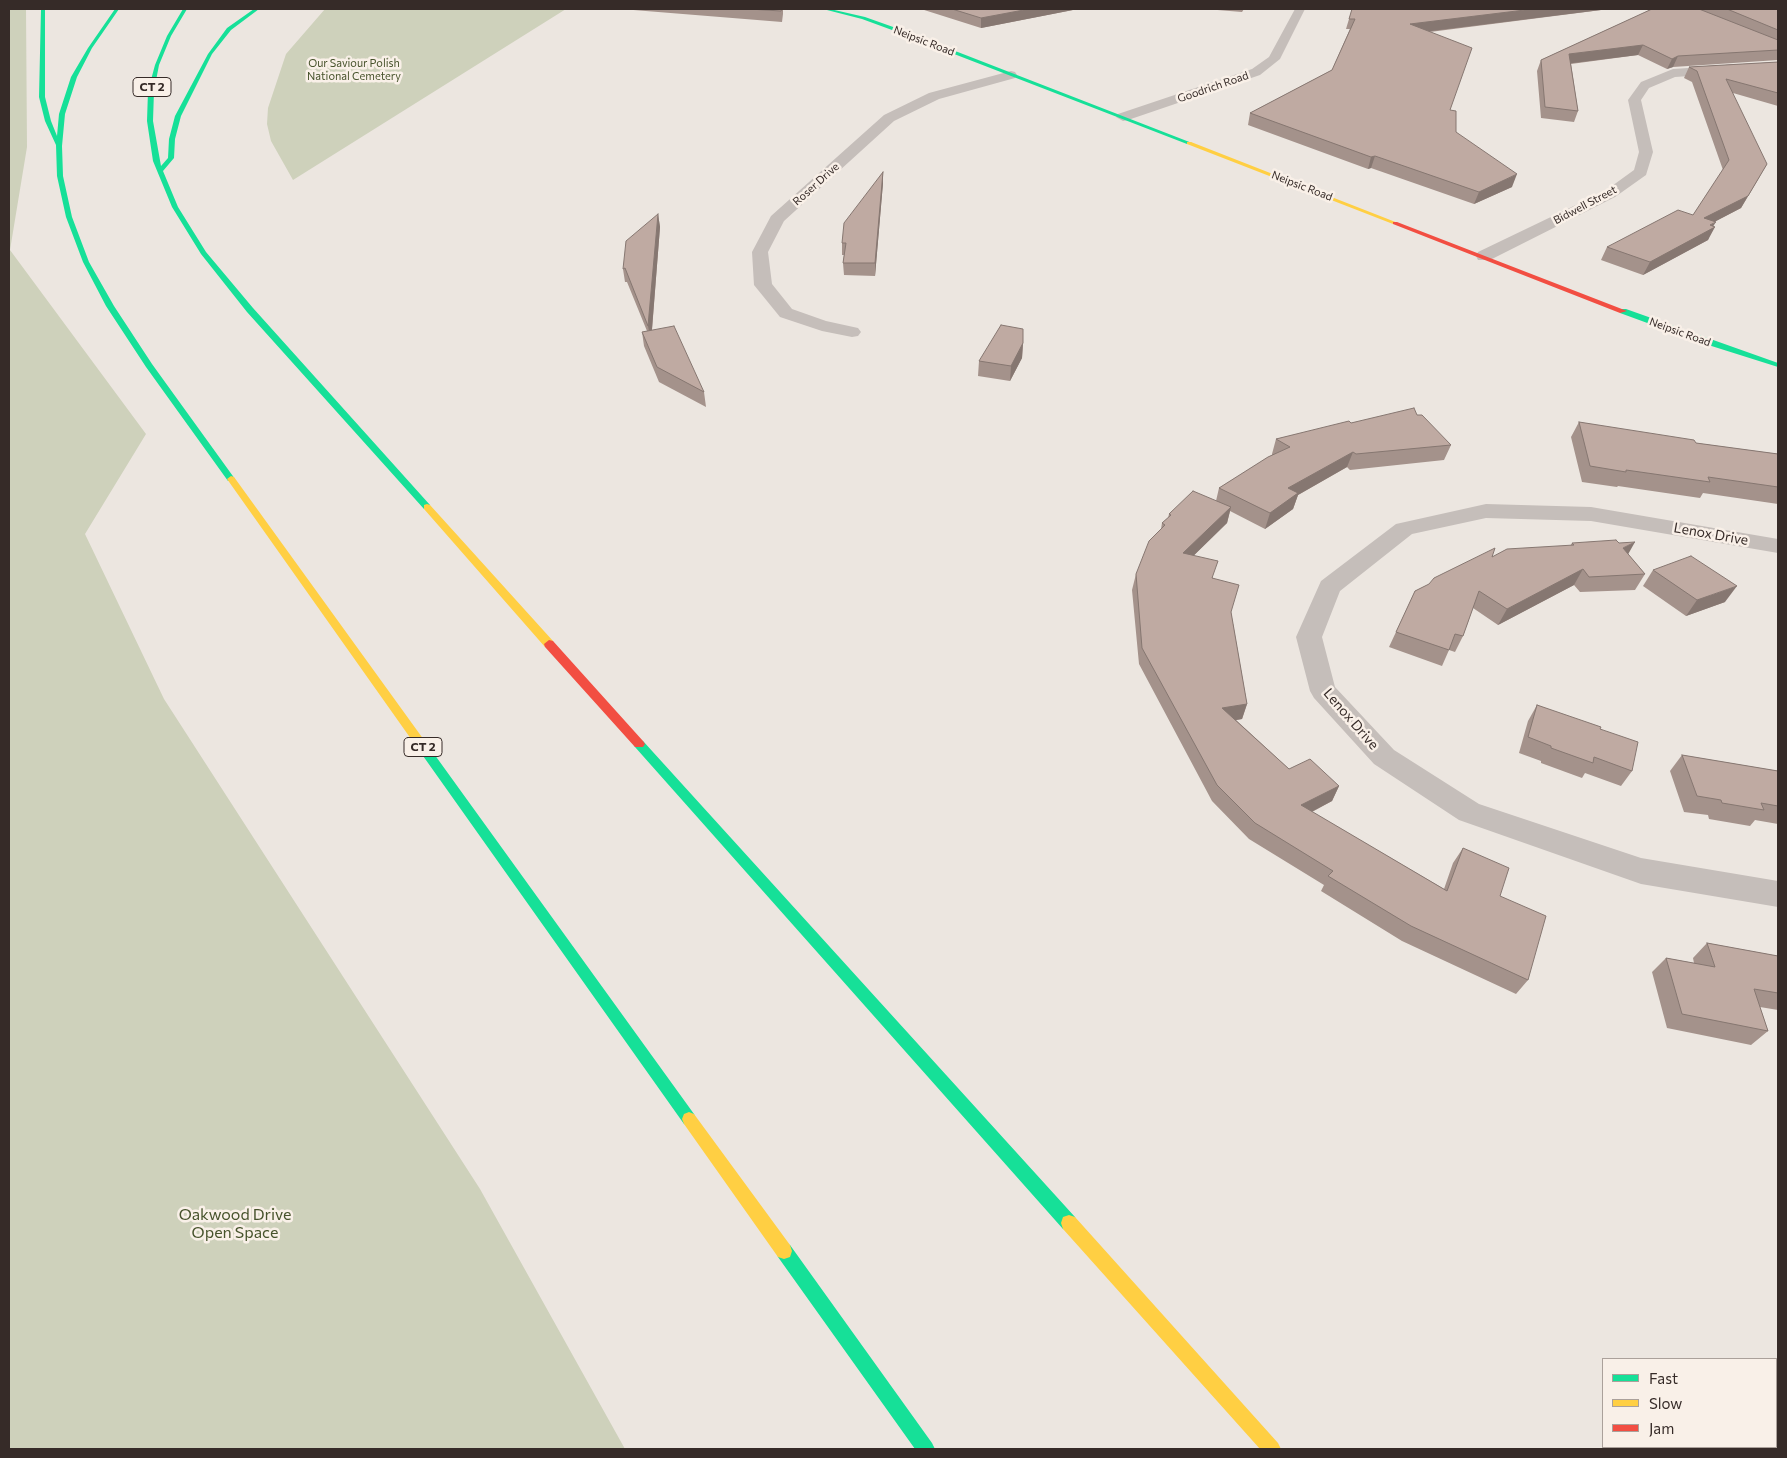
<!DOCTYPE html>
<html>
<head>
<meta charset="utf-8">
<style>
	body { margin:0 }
	#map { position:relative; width:1787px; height:1458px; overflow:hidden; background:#ece6e0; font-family:Commissioner,sans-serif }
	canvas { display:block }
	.frame { position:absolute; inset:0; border:10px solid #362b28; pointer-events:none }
	.legend { position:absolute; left:1602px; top:1358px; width:175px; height:90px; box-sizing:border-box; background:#f9f0e8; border:1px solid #aba19b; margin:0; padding:6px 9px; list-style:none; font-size:15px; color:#362b28 }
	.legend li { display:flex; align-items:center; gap:10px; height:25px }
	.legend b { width:25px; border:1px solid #aba19b }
</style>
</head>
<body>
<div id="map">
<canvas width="1787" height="1458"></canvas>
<div class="frame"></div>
<ul class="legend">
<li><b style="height:6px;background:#16e098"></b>Fast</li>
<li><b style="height:6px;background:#ffcf43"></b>Slow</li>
<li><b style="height:6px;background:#f24e42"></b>Jam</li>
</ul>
</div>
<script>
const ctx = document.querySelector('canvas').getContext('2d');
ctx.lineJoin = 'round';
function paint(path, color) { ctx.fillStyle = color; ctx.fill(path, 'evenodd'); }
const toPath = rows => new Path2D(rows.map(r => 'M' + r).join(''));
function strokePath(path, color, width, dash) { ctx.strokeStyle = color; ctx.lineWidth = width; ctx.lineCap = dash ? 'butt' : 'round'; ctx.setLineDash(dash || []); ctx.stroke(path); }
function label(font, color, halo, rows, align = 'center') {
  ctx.font = font + ' Commissioner,sans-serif'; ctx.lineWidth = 5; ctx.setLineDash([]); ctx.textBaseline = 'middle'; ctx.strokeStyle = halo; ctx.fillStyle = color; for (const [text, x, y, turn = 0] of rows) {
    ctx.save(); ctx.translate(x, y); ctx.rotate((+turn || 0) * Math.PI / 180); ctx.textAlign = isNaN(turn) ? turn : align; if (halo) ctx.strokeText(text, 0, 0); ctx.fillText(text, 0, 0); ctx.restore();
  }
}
paint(toPath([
	[9,9,26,9,27,147,10,250,146,434,85,534,164,699,480,1189,625,1449,9,1449],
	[325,9,566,9,293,180,271,141,267,124,268,108,286,54]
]), '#ced1bb');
paint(toPath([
	[1295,9,1305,9,1280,59,1260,75,1128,120,1123,121,1116,117,1118,114,1252,69,1269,57,1295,9],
	[1778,62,1778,70,1675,77,1649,88,1641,100,1653,152,1646,175,1615,197,1490,260,1478,260,1476,256,1478,252,1605,191,1634,170,1639,152,1628,100,1641,82,1673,69,1778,62],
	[1011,71,1015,72,1017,75,1015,78,939,99,894,121,784,221,768,252,772,284,792,309,826,321,858,328,861,332,858,336,852,337,822,331,780,317,754,285,752,252,771,216,884,115,929,93,1011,71],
	[1486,504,1591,507,1778,539,1778,553,1591,521,1486,518,1412,534,1340,591,1322,637,1335,687,1394,750,1479,804,1641,858,1778,881,1778,907,1641,884,1459,820,1374,764,1314,698,1310,691,1296,637,1321,581,1396,524,1486,504]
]), '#c5beba');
paint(toPath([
	[41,9,45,9,45,97,51,121,57,136,59,114,71,77,88,48,115,9,119,9,92,48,77,77,65,114,62,146,63,176,72,217,89,262,114,306,152,364,235,479,234,481,228,481,146,367,106,306,83,262,66,217,57,176,56,145,45,121,39,97,41,9],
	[183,9,187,9,171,36,159,65,154,91,153,121,161,166,168,158,169,139,175,116,208,54,227,28,254,9,259,9,231,30,212,54,181,116,175,139,174,158,163,171,178,207,206,252,253,308,430,505,430,509,424,509,247,312,201,254,172,207,153,161,147,121,148,91,155,65,167,36,183,9],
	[823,9,830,9,865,17,896,28,1192,143,1187,144,892,30,862,19,823,9],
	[1620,309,1626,309,1778,363,1778,367,1702,343,1620,313,1620,309],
	[420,739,424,740,694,1114,696,1119,694,1124,689,1126,684,1124,416,746,414,743,420,739],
	[639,740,643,741,1075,1217,1077,1223,1075,1229,1069,1231,1063,1229,635,747,633,744,635,741,639,740],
	[784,1243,790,1245,932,1443,935,1449,915,1449,778,1257,776,1251,778,1245,784,1243]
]), '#16e098');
paint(toPath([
	[1187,142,1191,142,1398,223,1393,224,1187,144,1187,142],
	[231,476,234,477,424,740,426,743,424,746,416,746,227,479,231,476],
	[427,504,430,505,553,641,554,644,553,647,545,647,424,509,424,505,427,504],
	[689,1112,694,1114,790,1245,792,1251,790,1257,784,1259,778,1257,684,1124,682,1119,684,1114,689,1112],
	[1069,1215,1075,1217,1278,1443,1281,1449,1260,1449,1063,1229,1061,1223,1063,1217,1069,1215]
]), '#ffcf43');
paint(toPath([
	[1393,222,1397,222,1627,311,1620,313,1393,224,1393,222],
	[549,640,553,641,643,741,645,744,643,747,635,747,545,647,544,644,549,640]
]), '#f24e42');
paint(toPath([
	[621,9,783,9,783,14,782,22],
	[921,9,1078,9,981,28],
	[1205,9,1244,9,1242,12],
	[1352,9,1609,9,1430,32,1450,110,1456,132,1512,187,1474,204,1371,168,1368,169,1248,125,1250,113,1332,70,1350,29,1346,29],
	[1652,9,1778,9,1778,60,1673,67,1667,69,1638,55,1571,64,1578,111,1574,122,1541,118,1537,71,1541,60],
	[1778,62,1778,106,1733,93,1760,176,1741,208,1714,222,1708,240,1643,275,1601,260,1607,247,1693,215,1723,170,1692,82,1684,78,1689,67],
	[883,172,883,183,875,276,844,275,843,263,844,255,842,255,842,243],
	[658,214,660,227,652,330,704,392,706,407,659,382,644,346,642,332,647,331,627,282,625,282,623,269],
	[1023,343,1022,358,1010,381,978,376,979,361],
	[1417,415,1451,445,1444,460,1350,470,1347,467,1298,495,1293,509,1265,529,1230,511,1227,523,1193,556,1213,578,1231,612,1247,704,1242,719,1236,720,1289,769,1339,786,1332,801,1312,812,1444,889,1453,863,1463,848,1500,896,1528,980,1516,994,1402,941,1321,891,1324,885,1249,839,1212,801,1139,664,1132,590,1136,574,1161,529,1162,523,1168,518,1169,514,1216,501,1219,488,1272,455,1272,454,1276,439,1351,423],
	[1579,422,1696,443,1778,454,1778,504,1703,493,1700,498,1618,486,1617,487,1582,482,1571,437],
	[1572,543,1628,554,1645,574,1635,590,1580,592,1574,585,1498,625,1473,608,1463,636,1455,652,1449,650,1442,666,1389,647,1415,591,1492,557,1570,546],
	[1653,570,1725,602,1686,616,1643,586],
	[1537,705,1600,729,1632,771,1621,786,1585,773,1582,778,1541,763,1541,761,1519,753,1528,721],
	[1682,755,1778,771,1778,824,1755,820,1750,826,1709,819,1708,815,1684,812,1670,771],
	[1707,943,1778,956,1778,1010,1760,1007,1768,1031,1751,1045,1667,1028,1652,972,1666,958,1694,963,1693,958]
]), '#a4928b');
paint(toPath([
	[1029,9,1078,9,981,28,981,18],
	[1533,9,1609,9,1407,34,1410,24],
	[1643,45,1638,55,1565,64,1569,54],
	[1678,56,1673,67,1667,69,1672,59],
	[1375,156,1371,168,1368,169,1371,157],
	[1767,164,1741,208,1697,231,1704,218],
	[883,172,883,183,875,276,875,263],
	[1517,174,1512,187,1474,204,1479,192],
	[658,214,660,227,651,341,648,326],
	[1716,222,1712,228,1715,227,1708,240,1643,275,1650,262],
	[1023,343,1022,358,1010,381,1011,366],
	[1353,452,1347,467,1298,495,1293,509,1265,529,1270,513,1288,488],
	[1231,507,1227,523,1180,569,1183,553],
	[1635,542,1626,558,1623,548],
	[1583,569,1574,585,1498,625,1507,609],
	[1737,586,1725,602,1686,616,1697,600],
	[1247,704,1242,719,1218,723,1222,708],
	[1339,786,1332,801,1294,821,1301,805]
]), '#867771');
const building = toPath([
	[749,9,782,9,781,11,749,9],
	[952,9,1029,9,981,18,952,9],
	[1352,9,1533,9,1410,24,1472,48,1450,110,1456,111,1456,132,1517,174,1479,192,1375,156,1371,157,1250,113,1332,70,1355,19,1349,19,1352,9],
	[1652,9,1699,9,1778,40,1778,50,1678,56,1672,59,1643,45,1569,54,1578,111,1545,107,1541,60,1652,9],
	[1727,9,1778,9,1778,30,1727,9],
	[1778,62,1778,93,1726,79,1767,164,1748,196,1704,218,1716,222,1710,225,1715,227,1650,262,1607,247,1678,210,1693,215,1729,160,1697,71,1689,67,1778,62],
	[883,172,875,263,843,263,846,243,842,243,844,223,883,172],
	[658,214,648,326,625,268,623,269,626,241,658,214],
	[1001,325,1023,329,1023,343,1011,366,979,361,1001,325],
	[674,326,704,392,657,367,642,332,674,326],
	[1414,408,1417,415,1422,415,1451,445,1356,454,1353,452,1288,488,1298,493,1270,513,1219,488,1268,457,1290,447,1276,439,1349,421,1351,423,1414,408],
	[1579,422,1694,440,1696,443,1778,454,1778,487,1708,477,1710,482,1626,470,1626,472,1590,466,1579,422],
	[1193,491,1231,507,1183,553,1218,561,1212,578,1239,585,1231,612,1247,704,1222,708,1289,769,1310,759,1339,786,1301,805,1447,891,1463,848,1509,868,1500,896,1546,916,1528,980,1411,926,1328,876,1333,871,1255,823,1217,785,1142,648,1136,574,1149,541,1165,525,1162,523,1171,515,1169,514,1193,491],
	[1616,540,1619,543,1635,542,1623,548,1645,574,1589,577,1583,569,1507,609,1479,591,1463,636,1455,634,1449,650,1396,632,1415,591,1429,584,1434,578,1495,548,1492,557,1507,549,1574,545,1572,543,1616,540],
	[1691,556,1737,586,1697,600,1653,570,1691,556],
	[1537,705,1601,727,1600,729,1638,742,1632,771,1594,757,1593,763,1551,748,1551,746,1528,737,1537,705],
	[1682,755,1778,771,1778,806,1761,803,1764,810,1722,803,1721,800,1697,796,1682,755],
	[1707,943,1778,956,1778,993,1754,989,1768,1031,1682,1014,1666,958,1715,967,1707,943]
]);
paint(building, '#bfaaa2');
strokePath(building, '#867771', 1);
label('11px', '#362b28', '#f9f0e8', [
	["Neipsic Road",924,41,21],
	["Goodrich Road",1213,87,-19],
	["Roser Drive",816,184,-42],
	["Neipsic Road",1302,186,21],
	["Bidwell Street",1585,205,-28],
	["Neipsic Road",1680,332,20]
]);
label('11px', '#47532c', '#f9f0e8', [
	["Our Saviour Polish",354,63],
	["National Cemetery",354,76]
]);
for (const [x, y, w] of [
	[152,87,38],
	[423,747,38]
]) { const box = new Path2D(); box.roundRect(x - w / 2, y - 9.5, w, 19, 4); ctx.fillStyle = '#f9f0e8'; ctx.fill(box); strokePath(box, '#362b28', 1); }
label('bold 12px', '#362b28', null, [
	["CT 2",152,87],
	["CT 2",423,747]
]);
label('14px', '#362b28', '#f9f0e8', [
	["Lenox Drive",1711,534,10],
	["Lenox Drive",1351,719,49]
]);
label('16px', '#47532c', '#f9f0e8', [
	["Oakwood Drive",235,1215],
	["Open Space",235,1233]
]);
</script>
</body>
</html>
